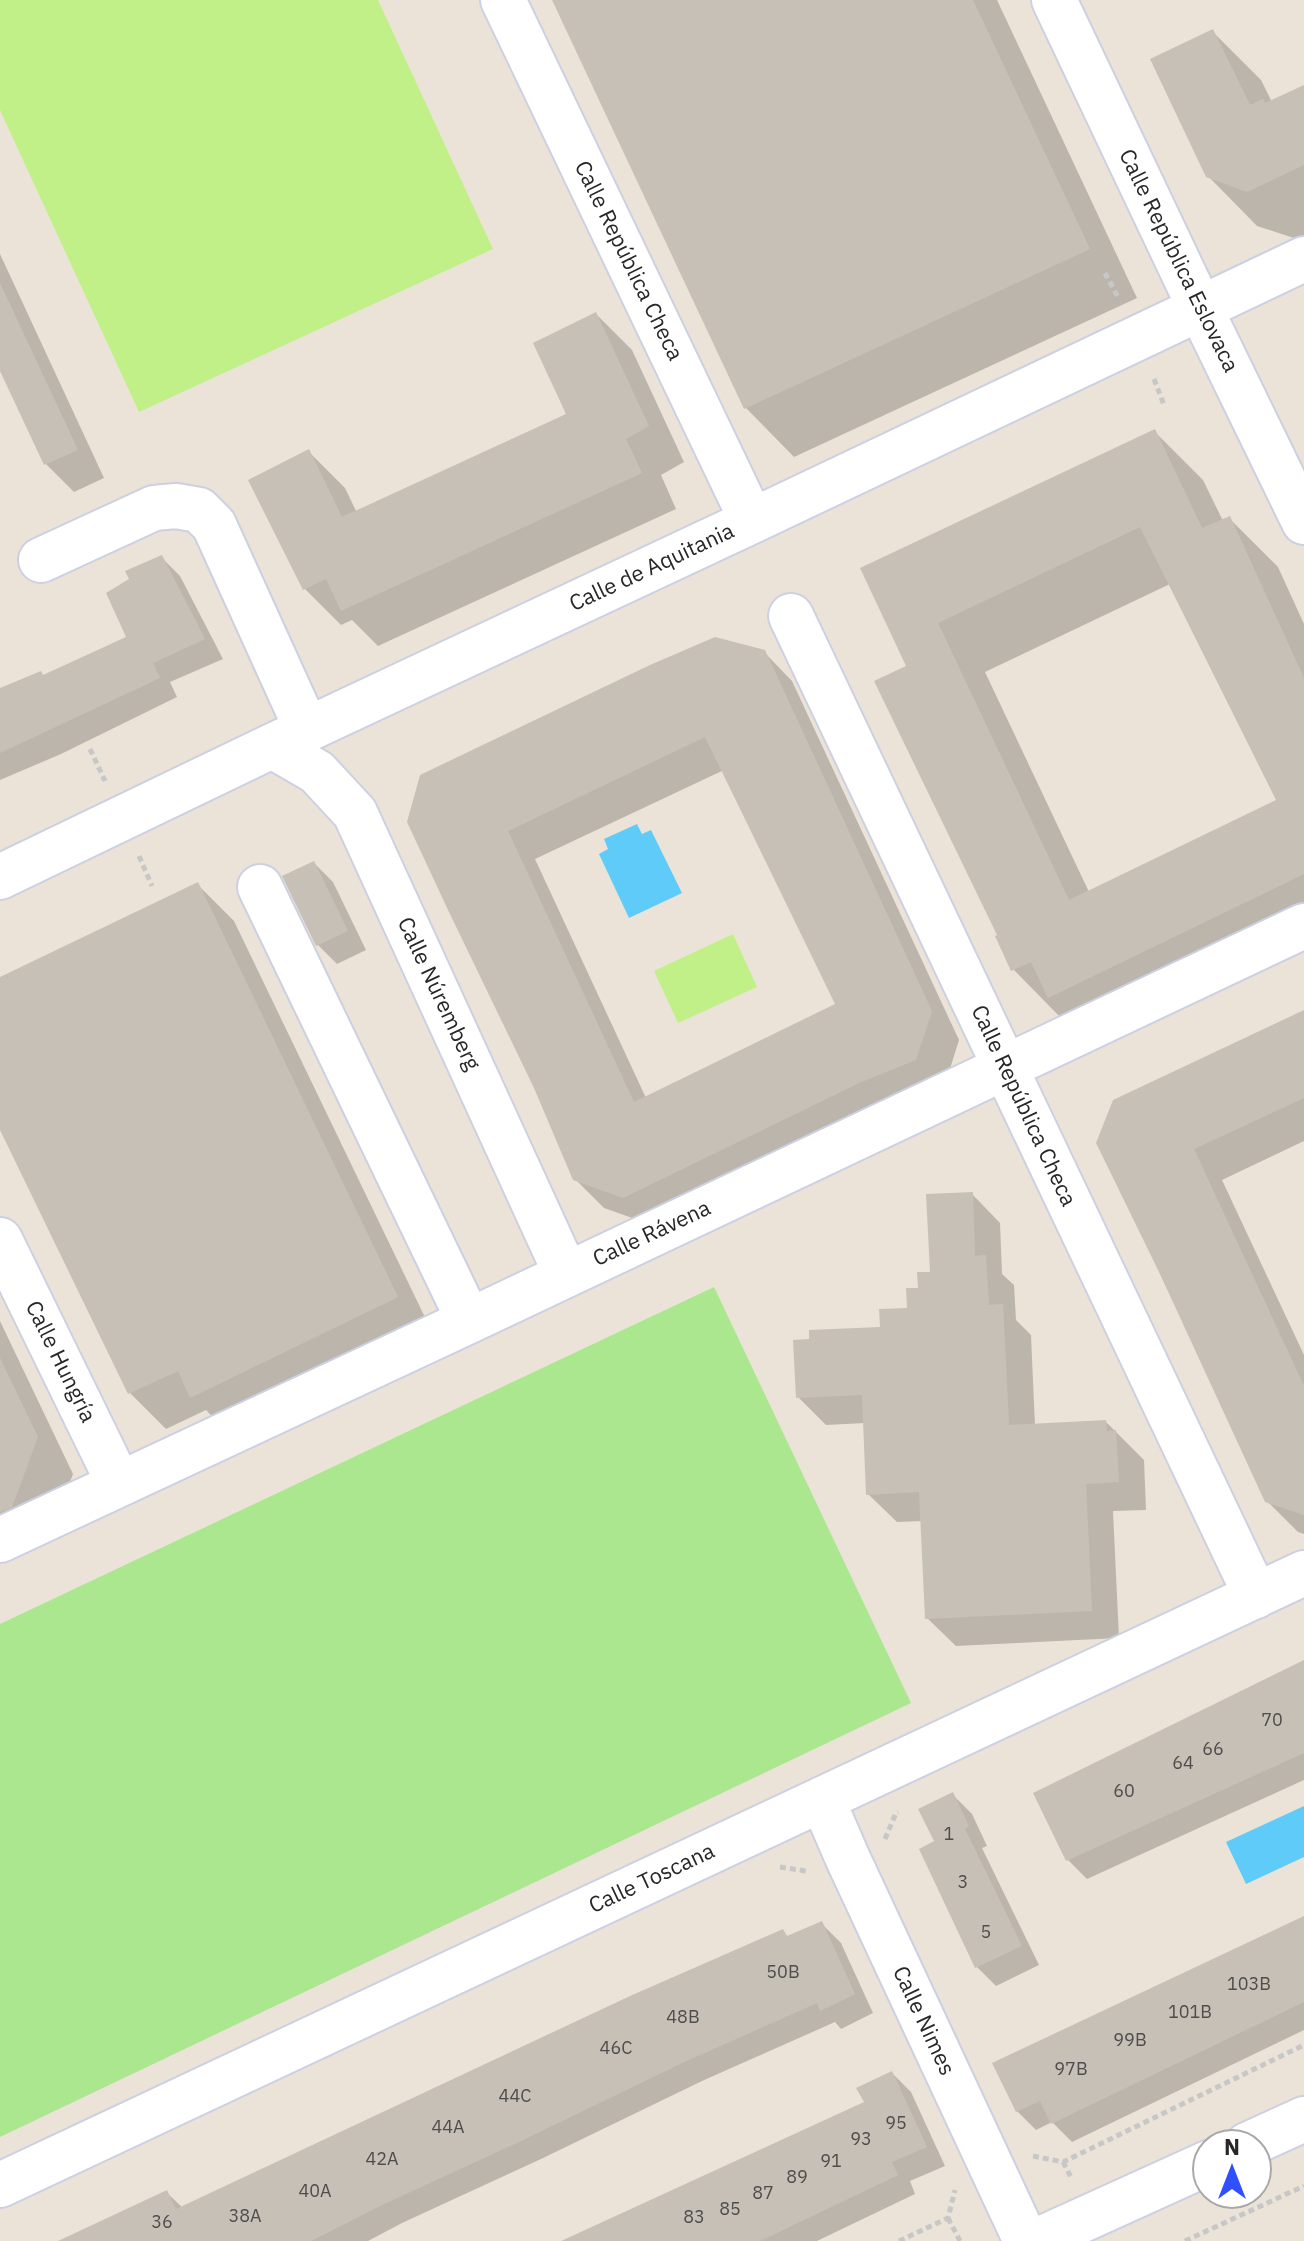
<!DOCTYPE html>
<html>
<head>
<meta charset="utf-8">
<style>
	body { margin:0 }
	#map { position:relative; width:1304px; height:2241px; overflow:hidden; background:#ebe3d7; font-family:"IBM Plex Sans",sans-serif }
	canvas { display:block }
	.north { position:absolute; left:1192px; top:2129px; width:80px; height:80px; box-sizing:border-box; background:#fff; border:2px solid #a9a9a9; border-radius:50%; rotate:0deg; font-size:22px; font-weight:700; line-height:32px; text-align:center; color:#272727 }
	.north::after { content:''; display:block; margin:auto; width:28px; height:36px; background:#3050ff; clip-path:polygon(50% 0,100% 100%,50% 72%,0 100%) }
</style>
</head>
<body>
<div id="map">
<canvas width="1304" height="2241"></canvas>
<div class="north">N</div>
</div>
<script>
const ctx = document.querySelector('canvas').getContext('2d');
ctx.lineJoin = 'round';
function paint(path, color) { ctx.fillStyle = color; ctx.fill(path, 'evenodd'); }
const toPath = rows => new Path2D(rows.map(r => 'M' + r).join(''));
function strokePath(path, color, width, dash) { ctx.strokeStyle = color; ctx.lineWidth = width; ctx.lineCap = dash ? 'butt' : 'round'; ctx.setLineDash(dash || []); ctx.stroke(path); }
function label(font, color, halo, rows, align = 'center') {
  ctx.font = font + ' "IBM Plex Sans",sans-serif'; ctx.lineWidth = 6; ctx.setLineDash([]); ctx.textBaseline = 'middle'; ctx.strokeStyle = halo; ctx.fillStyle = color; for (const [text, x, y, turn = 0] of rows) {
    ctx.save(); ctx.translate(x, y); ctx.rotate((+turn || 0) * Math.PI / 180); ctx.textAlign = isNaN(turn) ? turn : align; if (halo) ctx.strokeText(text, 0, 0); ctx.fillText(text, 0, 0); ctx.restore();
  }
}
paint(toPath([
	[714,1287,911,1703,0,2137,0,1624]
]), '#aae78e');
paint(toPath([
	[0,0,378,0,493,249,139,412,0,110],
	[733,934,757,987,678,1023,654,971]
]), '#c1f088');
paint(toPath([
	[637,824,642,834,651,830,682,893,629,918,599,854,608,849,604,839],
	[1304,1806,1304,1857,1246,1884,1226,1842]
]), '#5fcbf8');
paint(toPath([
	[554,0,997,0,1137,298,794,457,746,408],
	[1213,32,1261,80,1272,102,1304,87,1304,236,1297,239,1257,226,1208,176],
	[0,254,104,478,74,492,46,464,0,366],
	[596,314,632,350,684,462,661,475,676,509,378,646,352,620,341,625,305,589,309,452,345,488,357,513,569,415],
	[1154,431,1203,480,1223,521,1229,518,1278,567,1304,624,1304,946,1061,1018,1013,969,909,667,862,569],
	[1170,584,1278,801,1089,892,985,672],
	[161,557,180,576,223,659,170,682,177,697,61,754,0,780,0,690,44,677,128,638],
	[764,652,792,681,959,1040,944,1088,652,1225,604,1208,575,1179,422,776],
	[724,770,838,1005,646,1098,535,859],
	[314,863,333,882,366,950,337,964,318,945],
	[198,885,234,921,433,1334,228,1433,206,1410,166,1429,130,1393,0,1125,0,998],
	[1304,1013,1304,1141,1222,1180,1304,1355,1304,1534,1298,1532,1267,1501,1098,1142],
	[972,1194,1000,1223,1002,1274,1014,1285,1016,1320,1031,1335,1035,1426,1106,1422,1144,1460,1146,1510,1113,1511,1119,1638,956,1646,927,1618,923,1521,897,1522,868,1494,865,1423,826,1425,798,1397,882,1329,909,1310,920,1290,932,1273],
	[0,1321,73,1474,58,1514,0,1542],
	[1304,1662,1304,1780,1087,1879,1068,1860],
	[953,1795,972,1814,987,1846,982,1848,1039,1965,996,1986,977,1967,936,1842],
	[1304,1918,1304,2030,1072,2142,1052,2122,1036,2130,1017,2111],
	[822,1924,841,1943,873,2013,841,2029,835,2022,702,2081,541,2159,402,2223,368,2241,62,2241,166,2192,183,2208,783,1931,789,1938],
	[892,2073,911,2092,945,2166,910,2181,915,2194,817,2241,572,2241,867,2103]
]), '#0003');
paint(toPath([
	[552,0,973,0,1090,249,744,409],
	[1213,29,1250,105,1263,99,1265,103,1304,85,1304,165,1247,192,1206,177,1150,59],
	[0,283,78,450,44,465,0,371],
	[596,312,649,426,626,439,642,473,341,611,326,579,303,590,248,480,309,449,342,517,566,414,533,343],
	[1155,429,1202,528,1230,516,1304,678,1304,874,1048,998,1031,962,1011,971,995,936,997,935,874,681,906,666,860,568],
	[1140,527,1276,800,1069,900,938,623],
	[162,555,205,639,153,663,160,678,0,753,0,688,41,671,43,675,126,637,106,593,129,579,125,571],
	[715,637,765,650,932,1011,916,1060,859,1083,623,1198,573,1180,534,1088,448,910,407,822,420,775,650,665],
	[705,737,835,1004,634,1102,508,831],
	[314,861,348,931,316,946,282,876],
	[198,882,398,1297,190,1398,178,1371,128,1394,0,1130,0,977],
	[1304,1010,1304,1098,1194,1149,1304,1386,1304,1515,1265,1502,1160,1274,1096,1143,1113,1100],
	[973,1192,975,1256,986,1255,989,1305,1003,1304,1009,1425,1106,1420,1107,1431,1116,1430,1119,1482,1086,1484,1092,1611,925,1619,919,1492,866,1495,862,1395,796,1398,793,1340,809,1339,809,1330,880,1327,879,1309,907,1308,906,1288,918,1288,917,1272,930,1272,926,1194],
	[0,1358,38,1437,12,1507,0,1512],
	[1304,1660,1304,1753,1066,1861,1033,1793],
	[953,1792,969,1826,965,1829,1022,1946,975,1968,919,1849,934,1841,918,1809],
	[1304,1916,1304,2002,1051,2124,1040,2101,1016,2112,992,2063],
	[822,1921,855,1994,820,2011,817,2003,682,2063,521,2141,382,2205,311,2241,58,2241,167,2190,176,2209,630,1996,783,1929,787,1936],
	[892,2071,927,2147,892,2162,898,2175,760,2241,561,2241,864,2102,856,2088]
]), '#c6c0b7');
const minor = toPath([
	[503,0,752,521],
	[1054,0,1200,308,1304,522],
	[41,560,154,508,176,506,199,510,214,525,307,730],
	[791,616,1256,1596],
	[272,746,317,772,355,813,566,1274],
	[0,877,272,746,752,521,1304,259],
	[260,887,469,1321],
	[0,1240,119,1484],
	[0,1540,469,1321,1304,926],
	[822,1799,848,1859,1026,2241],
	[1247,2145,1304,2119],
	[0,2185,1304,1573],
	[1036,2241,1208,2163]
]);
strokePath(minor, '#ccd0e2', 48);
strokePath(toPath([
	[1105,273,1118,297],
	[1154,379,1164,405],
	[90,749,105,781],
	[139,856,152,886],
	[885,1839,896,1813,898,1812],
	[780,1867,806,1871],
	[1033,2156,1063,2162,1304,2045],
	[1063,2162,1072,2179],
	[948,2218,960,2241],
	[899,2241,948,2218,955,2190],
	[1185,2241,1304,2186]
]), '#c7c7c7', 5, [6, 4]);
strokePath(minor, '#fff', 44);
label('18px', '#4f4d4b', null, [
	["70",1272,1721],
	["66",1213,1750],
	["64",1183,1764],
	["60",1124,1792],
	["1",949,1835],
	["3",963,1883],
	["5",986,1933],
	["50B",783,1973],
	["103B",1249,1985],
	["101B",1190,2013],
	["48B",683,2018],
	["99B",1130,2041],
	["46C",616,2049],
	["97B",1071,2070],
	["44C",515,2097],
	["95",896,2124],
	["44A",448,2128],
	["93",861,2140],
	["42A",382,2160],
	["91",831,2162],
	["89",797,2178],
	["40A",315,2192],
	["87",763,2194],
	["85",730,2210],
	["38A",245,2217],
	["83",694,2218],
	["36",162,2223]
]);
label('22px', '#272727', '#fff', [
	["Calle República Checa",628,261,64],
	["Calle República Eslovaca",1178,261,64],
	["Calle de Aquitania",652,568,-25],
	["Calle Núremberg",438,994,65],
	["Calle República Checa",1023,1106,65],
	["Calle Rávena",652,1234,-25],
	["Calle Hungría",60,1362,64],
	["Calle Toscana",652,1879,-25],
	["Calle Nimes",923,2021,65]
]);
</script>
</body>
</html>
